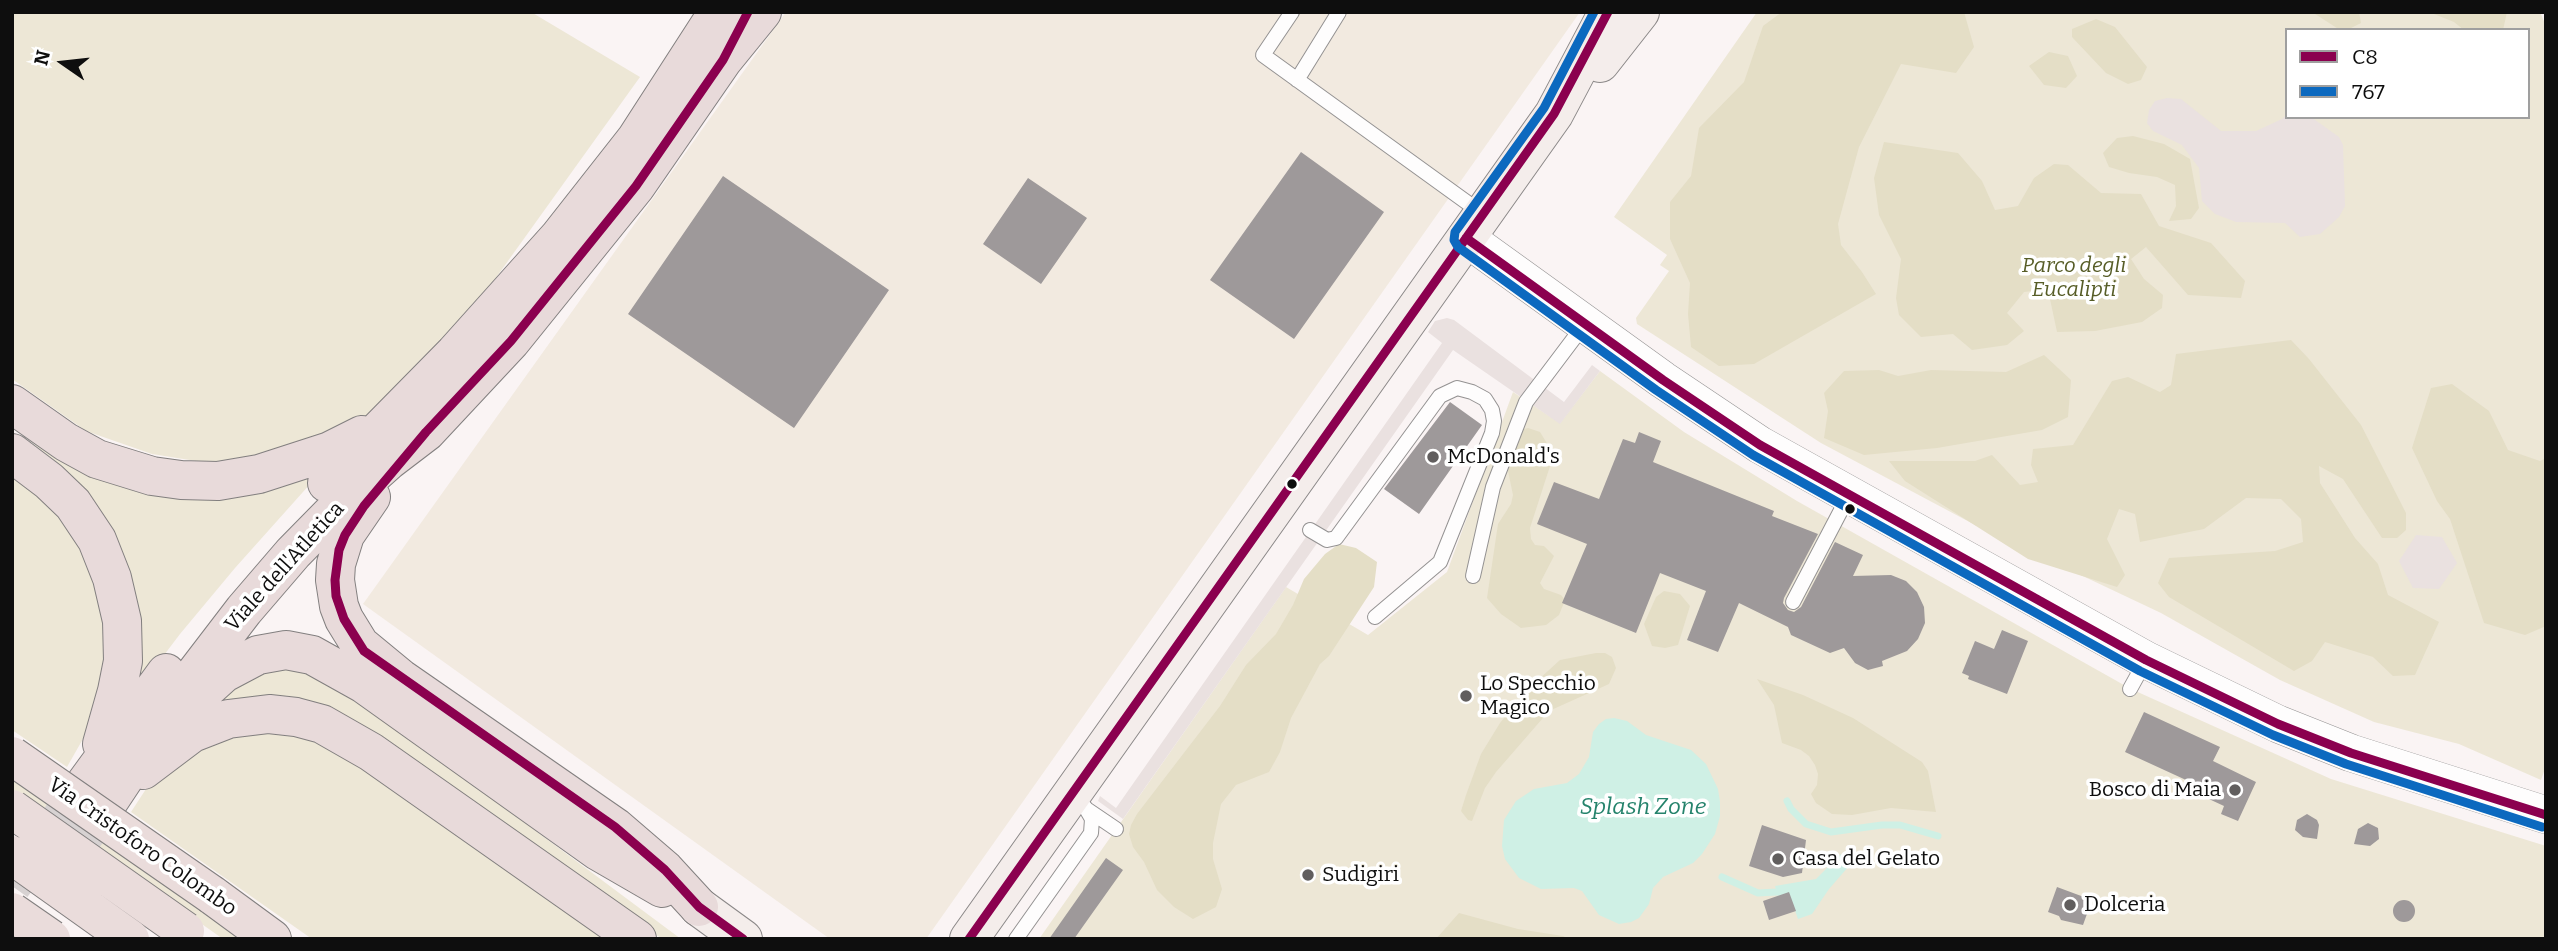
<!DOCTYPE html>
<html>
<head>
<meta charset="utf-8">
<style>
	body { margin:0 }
	#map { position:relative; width:2558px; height:951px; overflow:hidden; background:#faf4f4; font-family:Bitter,serif }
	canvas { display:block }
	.frame { position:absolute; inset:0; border:14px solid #0e0e0e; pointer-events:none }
	.legend { position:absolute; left:2285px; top:28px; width:245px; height:91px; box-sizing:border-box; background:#fff; border:2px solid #9f9f9f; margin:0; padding:9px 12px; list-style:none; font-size:21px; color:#0e0e0e }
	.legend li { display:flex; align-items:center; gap:14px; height:35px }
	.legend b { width:35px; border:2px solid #9f9f9f }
	.north { position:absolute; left:28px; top:28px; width:70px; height:70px; -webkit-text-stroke:5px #fff; paint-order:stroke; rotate:284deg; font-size:19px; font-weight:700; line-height:28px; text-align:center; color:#0e0e0e }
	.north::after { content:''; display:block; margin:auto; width:24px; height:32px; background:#0e0e0e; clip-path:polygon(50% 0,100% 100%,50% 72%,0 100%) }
</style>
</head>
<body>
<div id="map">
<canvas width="2558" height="951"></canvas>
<div class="frame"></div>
<ul class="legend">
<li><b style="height:9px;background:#8b004f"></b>C8</li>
<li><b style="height:9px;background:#0c69bf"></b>767</li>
</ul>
<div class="north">N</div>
</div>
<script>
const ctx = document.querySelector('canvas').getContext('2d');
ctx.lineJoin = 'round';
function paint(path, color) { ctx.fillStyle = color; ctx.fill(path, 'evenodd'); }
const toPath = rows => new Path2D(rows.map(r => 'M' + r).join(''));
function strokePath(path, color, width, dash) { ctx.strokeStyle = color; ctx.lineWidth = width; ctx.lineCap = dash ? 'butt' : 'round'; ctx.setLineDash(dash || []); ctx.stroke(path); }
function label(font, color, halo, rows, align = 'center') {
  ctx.font = font + ' Bitter,serif'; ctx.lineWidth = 7; ctx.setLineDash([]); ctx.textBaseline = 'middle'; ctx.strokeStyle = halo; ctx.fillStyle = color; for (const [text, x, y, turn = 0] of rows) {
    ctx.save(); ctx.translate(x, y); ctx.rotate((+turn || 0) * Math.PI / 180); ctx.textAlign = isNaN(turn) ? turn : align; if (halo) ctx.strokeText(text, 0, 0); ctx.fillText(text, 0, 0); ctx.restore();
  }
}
paint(toPath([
	[12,12,531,12,640,77,462,325,381,406,323,443,243,462,196,461,152,454,86,431,12,379],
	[1757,12,2540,12,2546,26,2546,766,2541,780,2459,744,2374,722,2280,680,2161,613,1977,526,1821,443,1637,324,1636,318,1669,271,1660,265,1667,255,1614,217],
	[2287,30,2528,30,2528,117,2287,117],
	[1600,371,1684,432,1797,501,2131,689,2331,779,2546,846,2546,939,1039,939,1286,587,1368,635,1447,572,1513,392,1560,423],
	[12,427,89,468,328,464,235,568,180,634,133,696,140,635,132,580,110,528,86,493,54,460],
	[12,470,39,492,85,546,109,644,92,723,67,767,12,730],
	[305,669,345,689,681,939,662,939,386,744,210,715,225,696,260,670],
	[239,728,328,739,618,939,312,939,131,812,146,789,170,760],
	[12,773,249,939,223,939,12,790]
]), '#ede7d6');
paint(toPath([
	[1782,12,1964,12,1974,47,1956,73,1901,64,1859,147,1838,224,1841,245,1862,272,1876,294,1754,364,1719,366,1691,347,1688,314,1690,283,1670,239,1670,202,1691,176,1699,128,1744,82,1763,26],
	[2312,12,2359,12,2361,23,2347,30,2340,30],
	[2408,12,2507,12,2503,30,2464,30,2454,22,2434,14],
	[2096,19,2115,27,2147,67,2141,80,2128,84,2106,73,2072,37,2072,29],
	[2049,52,2068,56,2077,76,2066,88,2044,85,2029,66],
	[2133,136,2164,144,2190,159,2199,208,2191,219,2169,221,2176,206,2175,185,2157,177,2129,173,2109,167,2103,153,2117,138],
	[1884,142,1958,153,1982,181,1995,210,2018,206,2034,178,2054,164,2068,165,2101,193,2141,194,2159,226,2211,243,2245,281,2241,298,2188,295,2146,247,2131,259,2144,279,2163,295,2162,308,2142,322,2095,331,2057,332,2050,299,2040,290,2024,292,2007,313,2024,331,2007,345,1972,350,1953,334,1921,337,1899,315,1896,298,1901,259,1879,215,1874,178],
	[2291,340,2309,359,2361,425,2406,513,2406,530,2397,538,2382,538,2343,479,2319,466,2320,483,2355,538,2378,564,2388,595,2439,622,2415,675,2393,676,2373,657,2325,642,2312,661,2294,671,2169,597,2158,583,2169,558,2275,551,2303,542,2301,519,2281,499,2246,498,2204,529,2140,542,2135,514,2119,509,2107,539,2125,575,2117,587,2028,559,1905,481,1889,461,1975,461,1992,455,2020,485,2038,482,2031,465,2033,449,2073,445,2112,381,2128,377,2160,392,2171,385,2176,354],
	[2044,355,2071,380,2068,417,2042,430,1937,448,1864,455,1824,438,1828,411,1824,393,1844,371,1879,370,1898,376,1931,370,2006,372],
	[2452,384,2489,411,2508,450,2540,461,2546,458,2546,626,2525,635,2484,623,2450,519,2437,501,2412,448,2431,388],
	[1528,428,1540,432,1548,445,1551,463,1530,528,1531,539,1535,545,1544,546,1554,556,1540,583,1544,589,1561,595,1565,600,1559,615,1546,625,1521,628,1501,614,1487,598,1498,524,1511,504,1513,495,1508,471,1510,455,1520,430],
	[1339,544,1356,548,1377,562,1374,587,1329,656,1320,664,1291,718,1280,752,1269,772,1236,785,1221,804,1213,843,1213,859,1222,889,1216,907,1193,919,1174,907,1157,890,1144,862,1133,847,1129,834,1131,825,1137,814,1220,706,1246,665,1276,634,1293,605,1304,579,1325,554],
	[1664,591,1680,594,1690,606,1678,645,1665,648,1652,646,1644,624,1656,597],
	[1596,653,1605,653,1612,657,1616,668,1609,684,1549,711,1496,772,1485,788,1472,821,1468,820,1461,811,1466,795,1481,754,1500,723,1526,691,1560,660],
	[1757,679,1803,695,1853,718,1922,762,1928,771,1936,812,1891,808,1852,815,1832,814,1816,803,1811,794,1817,785,1818,774,1815,765,1809,756,1801,750,1782,743,1774,705],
	[1459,913,1518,929,1563,936,1569,939,1436,939]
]), '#e4dec6');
paint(toPath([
	[786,12,1580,12,926,939,830,939,363,604]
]), '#f2eae0');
paint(toPath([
	[2167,98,2181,99,2221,131,2256,131,2282,119,2287,114,2287,117,2311,117,2339,137,2343,145,2345,206,2339,217,2320,234,2300,237,2285,223,2236,222,2215,214,2202,201,2199,168,2182,145,2153,131,2147,123,2149,110,2155,101],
	[1447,318,1454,320,1564,402,1592,365,1600,371,1560,424,1453,350,1123,819,1098,801,1100,796,1116,808,1442,343,1428,332,1435,321],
	[2416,535,2442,537,2457,563,2439,589,2413,588,2399,561]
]), '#eae1e0');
paint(toPath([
	[1614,718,1627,721,1646,735,1691,750,1706,764,1718,789,1720,802,1720,816,1715,834,1702,854,1693,863,1663,877,1653,888,1649,904,1639,918,1631,922,1619,924,1599,915,1582,891,1574,888,1541,889,1519,878,1505,859,1502,846,1504,820,1516,801,1534,789,1567,783,1579,774,1589,757,1593,732,1599,724,1606,719],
	[1841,854,1849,866,1829,889,1812,914,1798,919,1789,893,1778,896,1775,886,1816,879]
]), '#cff0e5');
strokePath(toPath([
	[1787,801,1791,809,1806,824,1831,832,1882,825,1900,825,1938,836],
	[1722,877,1758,893,1777,892]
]), '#cff0e5', 7);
paint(toPath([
	[1301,152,1384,212,1294,339,1210,280],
	[723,176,889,290,794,428,628,314],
	[1028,178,1087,218,1041,284,983,244],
	[1450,402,1482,425,1419,514,1384,489],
	[1639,432,1661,441,1653,462,1774,511,1772,516,1818,534,1784,598,1783,603,1788,610,1794,612,1801,607,1835,542,1863,555,1853,576,1891,575,1906,581,1917,592,1924,607,1925,623,1918,639,1907,651,1882,661,1883,666,1868,670,1855,663,1844,648,1830,653,1791,635,1788,627,1739,603,1718,652,1687,640,1706,591,1660,573,1636,633,1562,603,1587,544,1537,524,1554,482,1599,499,1623,439,1635,443],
	[2002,630,2028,641,2007,694,1968,679,1969,676,1962,673,1975,641,1994,649],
	[2144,712,2220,747,2213,761,2256,782,2238,821,2221,814,2224,806,2183,787,2186,780,2125,752],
	[2307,814,2317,820,2319,825,2317,839,2303,837,2295,830,2297,820],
	[2368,823,2378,828,2379,839,2370,846,2354,844,2358,829],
	[1762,825,1806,840,1802,873,1783,877,1749,866],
	[1106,858,1123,870,1091,915,1074,939,1049,939],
	[2057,887,2092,900,2083,925,2061,920,2059,916,2048,912],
	[1789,892,1796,911,1769,920,1763,901],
	'2393 911a11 11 0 1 1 22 0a11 11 0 1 1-22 0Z'
]), '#9e999a');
strokePath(toPath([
	[12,886,85,784],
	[12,938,109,801]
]), '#d7d2d2', 38, [38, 19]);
const service = toPath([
	[1292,12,1263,55,1483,214],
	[1297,80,1339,12],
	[1310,530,1327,540,1336,538,1440,396,1457,388,1472,392,1485,399,1492,410,1494,421,1492,433,1440,562,1375,617],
	[1473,576,1493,487,1526,402,1584,325],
	[1793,602,1849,495],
	[2130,689,2146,660],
	[1088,810,1116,829],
	[1016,939,1091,833,1092,819,1085,807]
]);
const tertiary = toPath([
	[1466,238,1663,380,1760,445,2146,660,2278,724,2351,753,2546,815]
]);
const secondary = toPath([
	[1600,63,1640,12],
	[699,907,743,939],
	[969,939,1554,114,1608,12]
]);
const primary = toPath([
	[212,895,272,939]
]);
const trunk = toPath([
	[12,404,66,442,97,459,152,476,181,480,218,481,259,474,330,451,362,435],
	[12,453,49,481,73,504,97,540,112,578,122,621,123,661,117,691,102,744],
	[327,483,455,353,559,237,636,139,718,12],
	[371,497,345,535,336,564,335,580,339,606,344,619,360,645,400,678,615,827,665,870,699,907],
	[193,701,224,673,258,655,286,650,312,655,364,684,598,851,662,888],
	[143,770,192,733,228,719,269,714,296,717,322,724,371,752,637,939],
	[85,784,166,673],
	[109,801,182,691,244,610,293,553,350,495,388,461,426,432,511,341,636,186,723,60,762,12]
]);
strokePath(service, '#949292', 16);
strokePath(tertiary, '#949292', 38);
strokePath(secondary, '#8b8888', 40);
strokePath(primary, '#827f7f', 40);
strokePath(trunk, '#827f7f', 40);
strokePath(service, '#fefdfd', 14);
strokePath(tertiary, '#fefdfd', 37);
strokePath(secondary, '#f4edeb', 38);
strokePath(primary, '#eadcdb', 38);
strokePath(trunk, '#e8dada', 38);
const primaryBridge = toPath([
	[12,756,212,895],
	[12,809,185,931],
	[12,855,130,939],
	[12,912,51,939]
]);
strokePath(primaryBridge, '#827f7f', 40, []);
strokePath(primaryBridge, '#eadcdb', 38);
strokePath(toPath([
	[1466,238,1663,380,1760,445,2146,660,2278,724,2351,753,2546,815],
	[743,939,699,907,665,870,615,827,364,651,344,619,336,596,335,580,339,550,345,535,364,506,426,432,511,341,636,186,723,60,748,12],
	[969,939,1554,114,1608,12]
]), '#8b004f', 9);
strokePath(toPath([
	[1594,12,1544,108,1455,232,1454,240,1458,247,1656,390,1753,455,2140,671,2273,735,2346,764,2542,827]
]), '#0c69bf', 9);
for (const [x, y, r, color] of [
	[1433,457,7,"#615e5e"],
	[1292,484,6,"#0e0e0e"],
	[1850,509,6,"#0e0e0e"],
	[1466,696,7,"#615e5e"],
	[2235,790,7,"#615e5e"],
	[1778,859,7,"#615e5e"],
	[1308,875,7,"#615e5e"],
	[2070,905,7,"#615e5e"]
]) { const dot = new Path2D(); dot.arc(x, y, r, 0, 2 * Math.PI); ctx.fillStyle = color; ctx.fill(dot); strokePath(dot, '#fff', 2.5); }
label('italic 21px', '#575d27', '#fff', [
	["Parco degli",2074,266],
	["Eucalipti",2074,290]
]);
label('21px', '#0e0e0e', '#fff', [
	["McDonald's",1447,457],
	["Lo Specchio",1480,684],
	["Magico",1480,708],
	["Bosco di Maia",2221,790,"right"],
	["Casa del Gelato",1792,859],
	["Sudigiri",1322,875],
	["Dolceria",2084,905]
], 'left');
label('21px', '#0e0e0e', '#fff', [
	["Viale dell'Atletica",285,567,-48],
	["Via Cristoforo Colombo",142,847,35]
]);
label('italic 23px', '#25836c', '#fff', [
	["Splash Zone",1643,808]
]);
</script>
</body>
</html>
